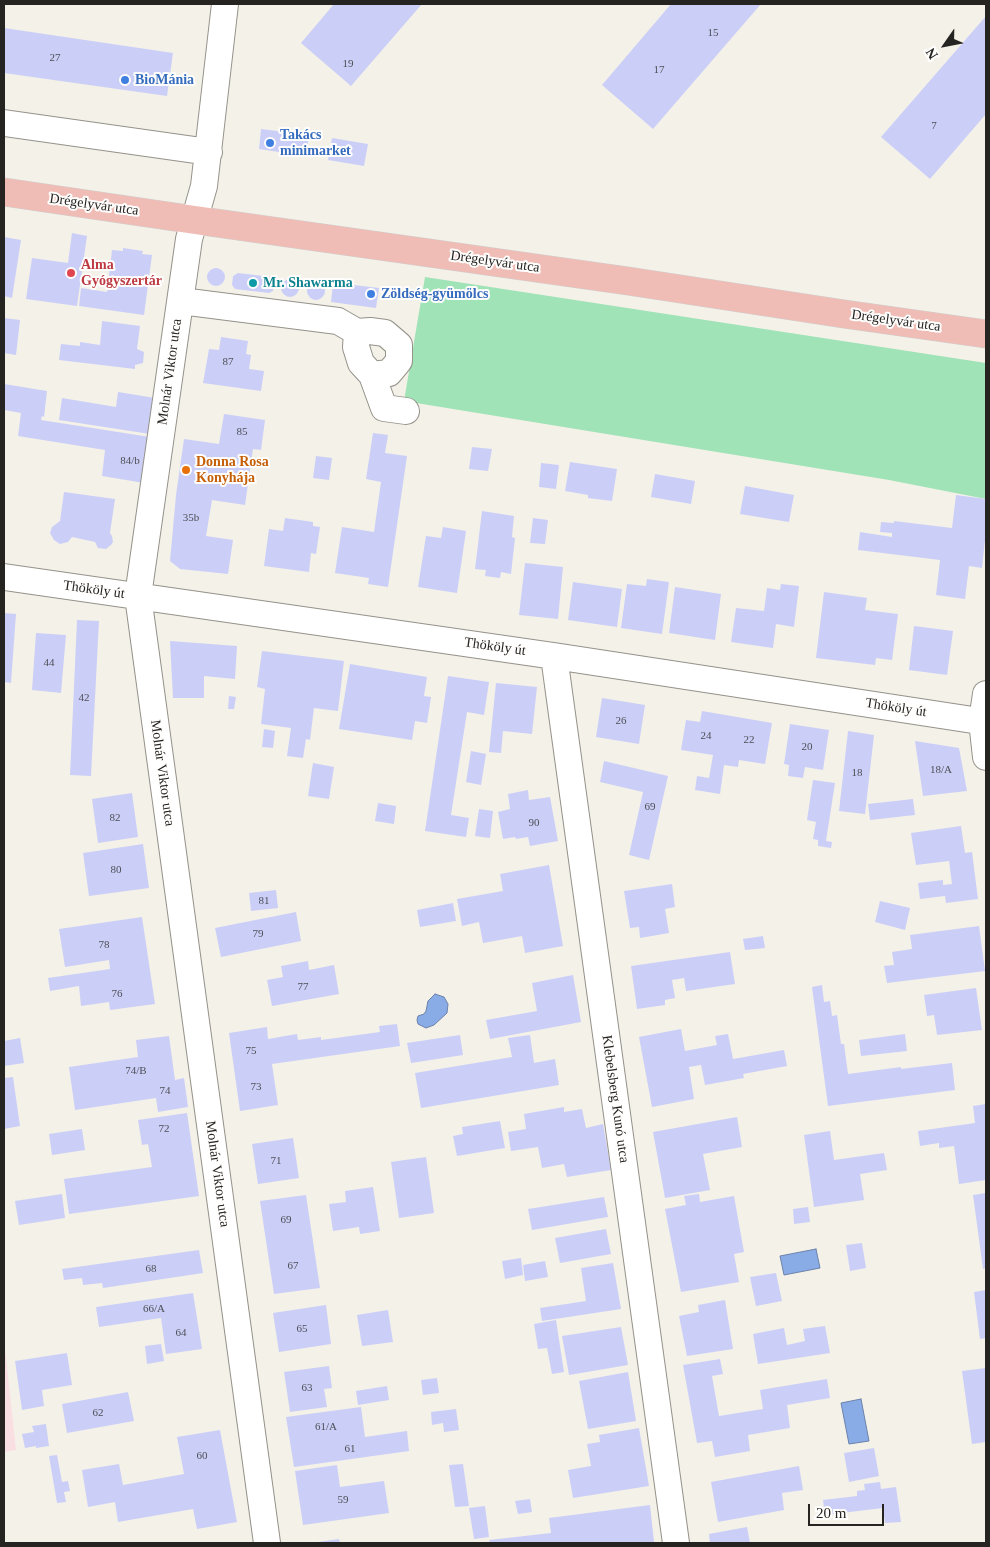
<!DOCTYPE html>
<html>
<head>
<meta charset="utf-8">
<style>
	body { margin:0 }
	#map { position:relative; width:990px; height:1547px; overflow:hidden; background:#f4f1e9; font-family:Georgia,serif }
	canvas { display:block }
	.frame { position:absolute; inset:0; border:5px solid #252421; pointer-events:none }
	.north { position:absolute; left:920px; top:20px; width:50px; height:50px; -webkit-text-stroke:4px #fffefd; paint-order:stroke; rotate:237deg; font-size:14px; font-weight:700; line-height:20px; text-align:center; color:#252421 }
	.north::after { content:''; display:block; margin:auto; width:18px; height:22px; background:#252421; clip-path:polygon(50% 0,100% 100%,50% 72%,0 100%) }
	.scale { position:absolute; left:808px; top:1504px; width:76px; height:22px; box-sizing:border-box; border:2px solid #252421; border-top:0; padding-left:6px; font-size:15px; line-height:18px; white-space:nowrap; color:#252421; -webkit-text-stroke:4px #fffefd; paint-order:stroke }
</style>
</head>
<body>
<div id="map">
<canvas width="990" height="1547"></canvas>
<div class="frame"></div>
<div class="north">N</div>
<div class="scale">20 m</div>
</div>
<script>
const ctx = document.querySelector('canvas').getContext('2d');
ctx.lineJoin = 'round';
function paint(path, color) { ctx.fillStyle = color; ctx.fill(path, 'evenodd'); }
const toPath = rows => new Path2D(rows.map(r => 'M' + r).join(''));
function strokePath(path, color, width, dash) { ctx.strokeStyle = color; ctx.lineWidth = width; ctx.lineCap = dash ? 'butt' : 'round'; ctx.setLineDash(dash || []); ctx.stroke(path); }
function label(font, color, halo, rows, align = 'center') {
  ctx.font = font + ' Georgia,serif'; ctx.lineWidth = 4; ctx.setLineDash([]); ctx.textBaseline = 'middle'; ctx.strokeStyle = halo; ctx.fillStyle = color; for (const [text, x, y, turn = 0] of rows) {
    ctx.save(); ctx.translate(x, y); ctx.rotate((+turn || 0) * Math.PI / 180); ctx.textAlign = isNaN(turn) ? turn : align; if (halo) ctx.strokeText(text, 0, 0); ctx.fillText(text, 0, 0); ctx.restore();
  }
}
paint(toPath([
	[4,1339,16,1450,4,1452]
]), '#fadfe2');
paint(toPath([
	[425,277,986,363,986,499,889,480,404,401]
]), '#a0e3b6');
const water = toPath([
	[435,994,444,997,448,1004,447,1013,434,1025,426,1028,418,1024,417,1020,418,1016,424,1014,426,1011,428,1001,435,994],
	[816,1249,820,1268,784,1275,780,1256,816,1249],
	[861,1399,869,1441,849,1444,841,1403,861,1399]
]);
paint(water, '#89abe6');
strokePath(water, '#6b82ab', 1);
paint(toPath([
	[334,4,422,4,351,86,301,43],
	[671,4,761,4,653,129,602,85],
	[986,16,986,114,930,179,881,137],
	[4,28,173,53,167,96,4,73],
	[261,129,309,135,306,156,259,149],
	[332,138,368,144,364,166,328,160],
	[72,233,87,236,77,306,26,299,32,258,68,263],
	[4,237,21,240,12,298,4,296],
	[123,248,143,251,142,254,152,255,144,315,79,306,81,288,107,292,112,250,123,251],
	'207 277a9 9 0 1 1 18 0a9 9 0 1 1-18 0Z',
	[238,273,272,277,274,281,273,291,269,293,235,289,232,285,233,276],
	'281 288a9 9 0 1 1 18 0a9 9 0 1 1-18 0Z',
	'307 291a9 9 0 1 1 18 0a9 9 0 1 1-18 0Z',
	[337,283,379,288,376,308,331,302,333,284],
	[4,318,20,320,16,355,4,353],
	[102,321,140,326,137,349,144,352,143,363,135,365,135,369,59,360,61,344,80,346,80,342,100,345],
	[221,337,248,341,246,354,251,355,249,369,264,371,261,391,203,383,209,349,219,350],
	[4,384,47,391,44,417,42,416,41,420,150,437,144,483,102,476,105,450,18,436,21,413,4,410],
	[118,392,155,398,150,434,59,420,62,398,116,407],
	[224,414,265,420,261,450,253,449,245,505,212,500,206,536,233,540,228,574,180,569,170,561,176,495,184,439,219,444],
	[373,433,388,435,385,453,407,456,388,587,368,584,369,578,335,573,342,527,374,532,381,482,366,479],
	[472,447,492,449,488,471,469,469],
	[316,456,332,458,329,480,313,478],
	[570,462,617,469,612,501,588,498,588,495,565,491],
	[541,463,559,465,556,489,539,487],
	[655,474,695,481,691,504,651,497],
	[745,486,794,495,789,522,740,514],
	[64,492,115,499,110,533,112,536,113,542,111,545,106,549,98,548,95,542,72,537,68,542,60,544,54,540,50,533,52,527,60,521],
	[956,495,986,499,986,531,982,568,969,566,965,599,936,595,940,560,858,550,860,532,892,537,892,533,880,532,881,522,894,523,894,521,952,528],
	[482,511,514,516,512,537,515,538,511,574,501,572,500,578,485,576,486,570,475,569],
	[285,518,313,522,313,526,320,527,316,554,311,553,309,572,264,566,269,529,283,531],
	[533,518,548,520,545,544,530,543],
	[443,527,466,531,457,593,418,587,426,536,441,538],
	[525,563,563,567,558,619,519,615],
	[647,579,669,582,662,634,621,628,627,584,646,586],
	[573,582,622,589,617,627,568,620],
	[781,584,799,586,794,627,776,624,773,648,731,642,736,608,764,611,767,588,780,590],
	[675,587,721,594,715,640,669,633],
	[824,592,867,598,865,610,898,614,892,660,876,658,875,665,816,658],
	[4,613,16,614,11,683,4,682],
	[77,620,99,621,91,776,70,775],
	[914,626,953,631,947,675,909,670],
	[36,633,66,635,61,693,32,690],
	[170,641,237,646,235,679,204,676,204,698,173,698],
	[262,651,344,661,338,711,314,708,310,740,306,739,303,758,287,756,291,728,261,724,265,689,257,687],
	[350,664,427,677,424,696,431,697,427,723,415,721,412,740,339,729],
	[448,676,489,682,484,715,467,712,451,815,469,818,466,837,425,831],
	[496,683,537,687,532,734,503,731,501,753,489,752],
	[229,696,236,697,234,709,228,709],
	[602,698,645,705,639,744,596,737],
	[702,711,772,723,765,764,739,760,738,767,724,765,720,794,695,790,697,776,709,778,713,755,681,750,686,720,700,722],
	[790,724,829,730,823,770,805,767,803,778,788,776,789,765,784,764],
	[264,729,275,731,273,748,262,747],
	[848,731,874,735,865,814,839,811],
	[915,741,959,748,967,791,923,796],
	[471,751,486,754,481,785,466,782],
	[604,761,668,776,649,860,629,855,643,792,600,782],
	[313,763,334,767,329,799,308,796],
	[813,780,835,783,826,841,832,842,831,848,818,846,818,840,813,839,816,822,807,820],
	[528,790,529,800,550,797,558,841,530,846,528,837,516,839,515,837,503,839,498,812,510,809,508,794],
	[132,793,138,837,98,843,92,799],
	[913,799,915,815,870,820,868,804],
	[378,803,396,806,394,824,375,821],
	[479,809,493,811,490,838,475,836],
	[961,826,965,853,972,852,978,899,946,903,945,896,920,899,918,883,943,880,943,885,952,884,949,861,916,865,911,833],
	[143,844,149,888,89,896,83,853],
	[549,865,563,946,525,953,522,936,483,943,479,922,462,926,457,899,503,891,500,874],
	[672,884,675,907,665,909,669,933,640,938,639,927,630,928,624,891],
	[276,890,278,908,251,911,249,893],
	[880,901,910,908,905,930,875,922],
	[453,903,456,921,420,927,417,910],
	[296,912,301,941,221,957,215,928],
	[142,917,155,1004,110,1010,109,1002,81,1006,79,986,50,991,48,978,110,969,109,960,65,967,59,929],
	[979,926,985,971,887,983,884,966,894,965,892,952,912,949,910,935],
	[763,936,765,948,745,950,743,939],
	[730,952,735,984,686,991,684,978,672,980,675,998,665,1000,665,1005,637,1009,631,966],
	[308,961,309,970,334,965,339,994,272,1006,267,980,283,977,281,966],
	[573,975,581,1022,490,1039,486,1020,537,1011,532,983],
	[822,985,824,1002,830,1001,832,1016,837,1015,841,1044,844,1044,848,1074,901,1067,901,1069,952,1063,955,1090,828,1106,812,987],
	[976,988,982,1030,937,1035,934,1015,927,1016,924,995],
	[397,1024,400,1046,272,1064,278,1105,240,1111,229,1033,267,1027,268,1039,297,1034,298,1040,321,1037,321,1040,380,1032,379,1026],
	[681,1029,685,1051,717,1045,715,1036,728,1034,733,1059,784,1050,787,1066,743,1074,744,1078,705,1085,701,1065,689,1067,694,1099,652,1107,639,1037],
	[905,1034,907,1051,861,1056,859,1040],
	[460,1035,463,1055,411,1063,407,1043],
	[530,1035,534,1063,555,1059,559,1085,421,1108,415,1073,512,1057,508,1038],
	[169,1036,175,1080,184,1078,188,1107,158,1112,156,1098,75,1110,69,1067,138,1057,136,1040],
	[20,1038,24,1063,4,1066,4,1041],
	[13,1077,20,1126,4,1129,4,1078],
	[986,1104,986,1180,959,1184,954,1146,939,1148,939,1143,920,1146,918,1131,975,1123,973,1106],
	[564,1107,564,1112,582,1109,586,1128,603,1124,611,1170,567,1177,564,1164,542,1168,538,1147,511,1151,508,1132,526,1129,524,1114],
	[187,1113,199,1196,69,1214,64,1179,152,1167,148,1144,142,1145,138,1120],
	[737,1117,742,1147,703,1154,710,1190,665,1198,653,1132],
	[500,1121,505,1148,457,1156,453,1136,463,1134,462,1127],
	[82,1129,85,1150,52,1155,49,1134],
	[830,1131,834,1160,884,1153,887,1170,860,1174,864,1200,814,1207,804,1135],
	[293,1138,299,1178,258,1184,252,1144],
	[426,1157,434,1213,399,1218,391,1162],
	[373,1187,380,1231,360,1234,359,1227,333,1231,329,1204,346,1202,345,1191],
	[986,1193,986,1268,983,1269,973,1195],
	[62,1194,65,1218,19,1225,15,1201],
	[699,1194,700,1202,734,1196,744,1252,734,1254,739,1282,681,1292,665,1209,686,1205,684,1196],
	[306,1195,320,1288,274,1294,260,1201],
	[604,1197,608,1217,532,1230,528,1209],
	[808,1207,810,1222,794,1224,793,1209],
	[606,1229,611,1254,560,1263,555,1238],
	[862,1243,866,1268,850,1271,846,1245],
	[199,1250,203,1273,103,1288,102,1283,83,1285,82,1278,64,1280,62,1269],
	[521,1258,523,1275,505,1279,502,1261],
	[545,1261,548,1277,525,1281,523,1265],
	[613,1263,621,1309,542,1321,540,1308,586,1301,581,1268],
	[776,1273,782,1301,756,1306,750,1277],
	[986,1290,986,1338,980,1339,974,1292],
	[193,1293,202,1349,166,1354,161,1318,99,1327,96,1307],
	[725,1300,733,1349,687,1356,679,1316,699,1312,698,1305],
	[326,1305,331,1344,279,1352,273,1313],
	[388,1310,393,1342,362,1346,357,1315],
	[556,1320,564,1372,552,1374,547,1348,538,1349,534,1324],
	[825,1326,830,1353,758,1364,753,1334,784,1328,787,1345,805,1341,803,1329],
	[621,1327,628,1365,569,1375,562,1336],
	[161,1344,164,1361,147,1364,145,1346],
	[67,1353,72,1385,42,1390,44,1406,22,1410,15,1361],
	[720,1359,723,1374,712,1376,719,1416,763,1409,760,1390,827,1379,830,1398,787,1405,790,1428,748,1435,750,1451,715,1457,712,1441,697,1443,683,1365],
	[329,1366,332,1388,324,1389,327,1407,290,1412,284,1372],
	[986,1368,986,1442,972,1444,962,1371],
	[628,1372,636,1421,588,1429,579,1381],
	[437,1378,439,1393,423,1395,421,1380],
	[387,1386,389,1400,358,1405,356,1391],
	[128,1392,134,1421,67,1433,62,1404],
	[361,1407,365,1437,407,1431,409,1451,294,1467,286,1417],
	[456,1409,459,1430,444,1432,443,1423,432,1425,431,1412],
	[46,1424,49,1446,36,1448,36,1446,25,1448,22,1434,34,1432,32,1426],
	[639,1428,649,1486,573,1498,568,1470,591,1466,587,1444,600,1442,599,1435],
	[220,1430,237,1522,197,1529,193,1509,118,1522,115,1502,88,1507,82,1470,119,1464,123,1485,184,1474,177,1437],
	[874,1448,879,1476,849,1482,844,1453],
	[57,1455,62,1482,68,1481,70,1491,64,1492,66,1502,57,1503,49,1456],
	[463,1464,469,1506,455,1507,449,1465],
	[337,1465,340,1487,384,1481,389,1513,303,1525,295,1471],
	[799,1466,803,1490,782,1493,784,1510,718,1522,711,1482],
	[880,1482,881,1489,896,1487,901,1522,885,1523,883,1508,825,1515,823,1500,857,1496,857,1491,865,1490,864,1484],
	[530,1499,532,1512,518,1514,515,1501],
	[650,1505,654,1542,490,1543,489,1540,551,1533,549,1518],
	[485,1506,489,1537,474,1539,469,1508],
	[747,1527,750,1543,710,1543,709,1534],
	[339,1539,340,1543,318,1543,318,1542]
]), '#cbcff7');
const minor = toPath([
	[225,4,204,186,189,239,138,596,267,1543],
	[4,123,209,152],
	[181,301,338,321,357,332,356,347,361,363,372,375,389,373,399,361,399,345,385,333,370,331,357,332],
	[372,375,384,408,406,411],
	[4,577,554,656,986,722],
	[554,656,676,1543],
	[986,694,982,721,986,757]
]);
const major = toPath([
	[4,192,195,220,628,281,844,314,986,334]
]);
strokePath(minor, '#95928a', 28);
strokePath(major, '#cfcfce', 29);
strokePath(minor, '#fff', 26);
strokePath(major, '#f0bdb6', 28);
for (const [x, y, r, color] of [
	[125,80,5,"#3f7fe0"],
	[270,143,5,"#3f7fe0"],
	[71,273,5,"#e0444e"],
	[253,283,5,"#0f9aa8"],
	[371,294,5,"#3f7fe0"],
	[186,470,5,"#e8710a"]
]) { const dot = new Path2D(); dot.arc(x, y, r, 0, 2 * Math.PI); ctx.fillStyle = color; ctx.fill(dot); strokePath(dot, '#fffefd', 2); }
label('11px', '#4e4f56', null, [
	["15",713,33],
	["27",55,58],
	["19",348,64],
	["17",659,70],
	["7",934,126],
	["87",228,362],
	["85",242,432],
	["84/b",130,461],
	["35b",191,518],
	["44",49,663],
	["42",84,698],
	["26",621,721],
	["24",706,736],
	["22",749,740],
	["20",807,747],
	["18/A",941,770],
	["18",857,773],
	["69",650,807],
	["82",115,818],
	["90",534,823],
	["80",116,870],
	["81",264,901],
	["79",258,934],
	["78",104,945],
	["77",303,987],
	["76",117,994],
	["75",251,1051],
	["74/B",136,1071],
	["73",256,1087],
	["74",165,1091],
	["72",164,1129],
	["71",276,1161],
	["69",286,1220],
	["67",293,1266],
	["68",151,1269],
	["66/A",154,1309],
	["65",302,1329],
	["64",181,1333],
	["63",307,1388],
	["62",98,1413],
	["61/A",326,1427],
	["61",350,1449],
	["60",202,1456],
	["59",343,1500]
]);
label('bold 14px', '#366cbe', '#fffefd', [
	["BioMánia",135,80],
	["Takács",280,135],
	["minimarket",280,151],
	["Zöldség-gyümölcs",381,294]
], 'left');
label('14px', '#252421', '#fffefd', [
	["Drégelyvár utca",94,205,8],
	["Drégelyvár utca",495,262,8],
	["Drégelyvár utca",896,321,8],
	["Molnár Viktor utca",170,372,-82],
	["Thököly út",94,590,8],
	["Thököly út",495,647,8],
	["Thököly út",896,708,9],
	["Molnár Viktor utca",162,773,82],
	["Klebelsberg Kunó utca",615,1099,82],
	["Molnár Viktor utca",217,1174,82]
]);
label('bold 14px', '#be3a42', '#fffefd', [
	["Alma",81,265],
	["Gyógyszertár",81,281]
], 'left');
label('bold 14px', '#0d838f', '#fffefd', [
	["Mr. Shawarma",263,283]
], 'left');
label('bold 14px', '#c56008', '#fffefd', [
	["Donna Rosa",196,462],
	["Konyhája",196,478]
], 'left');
</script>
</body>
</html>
